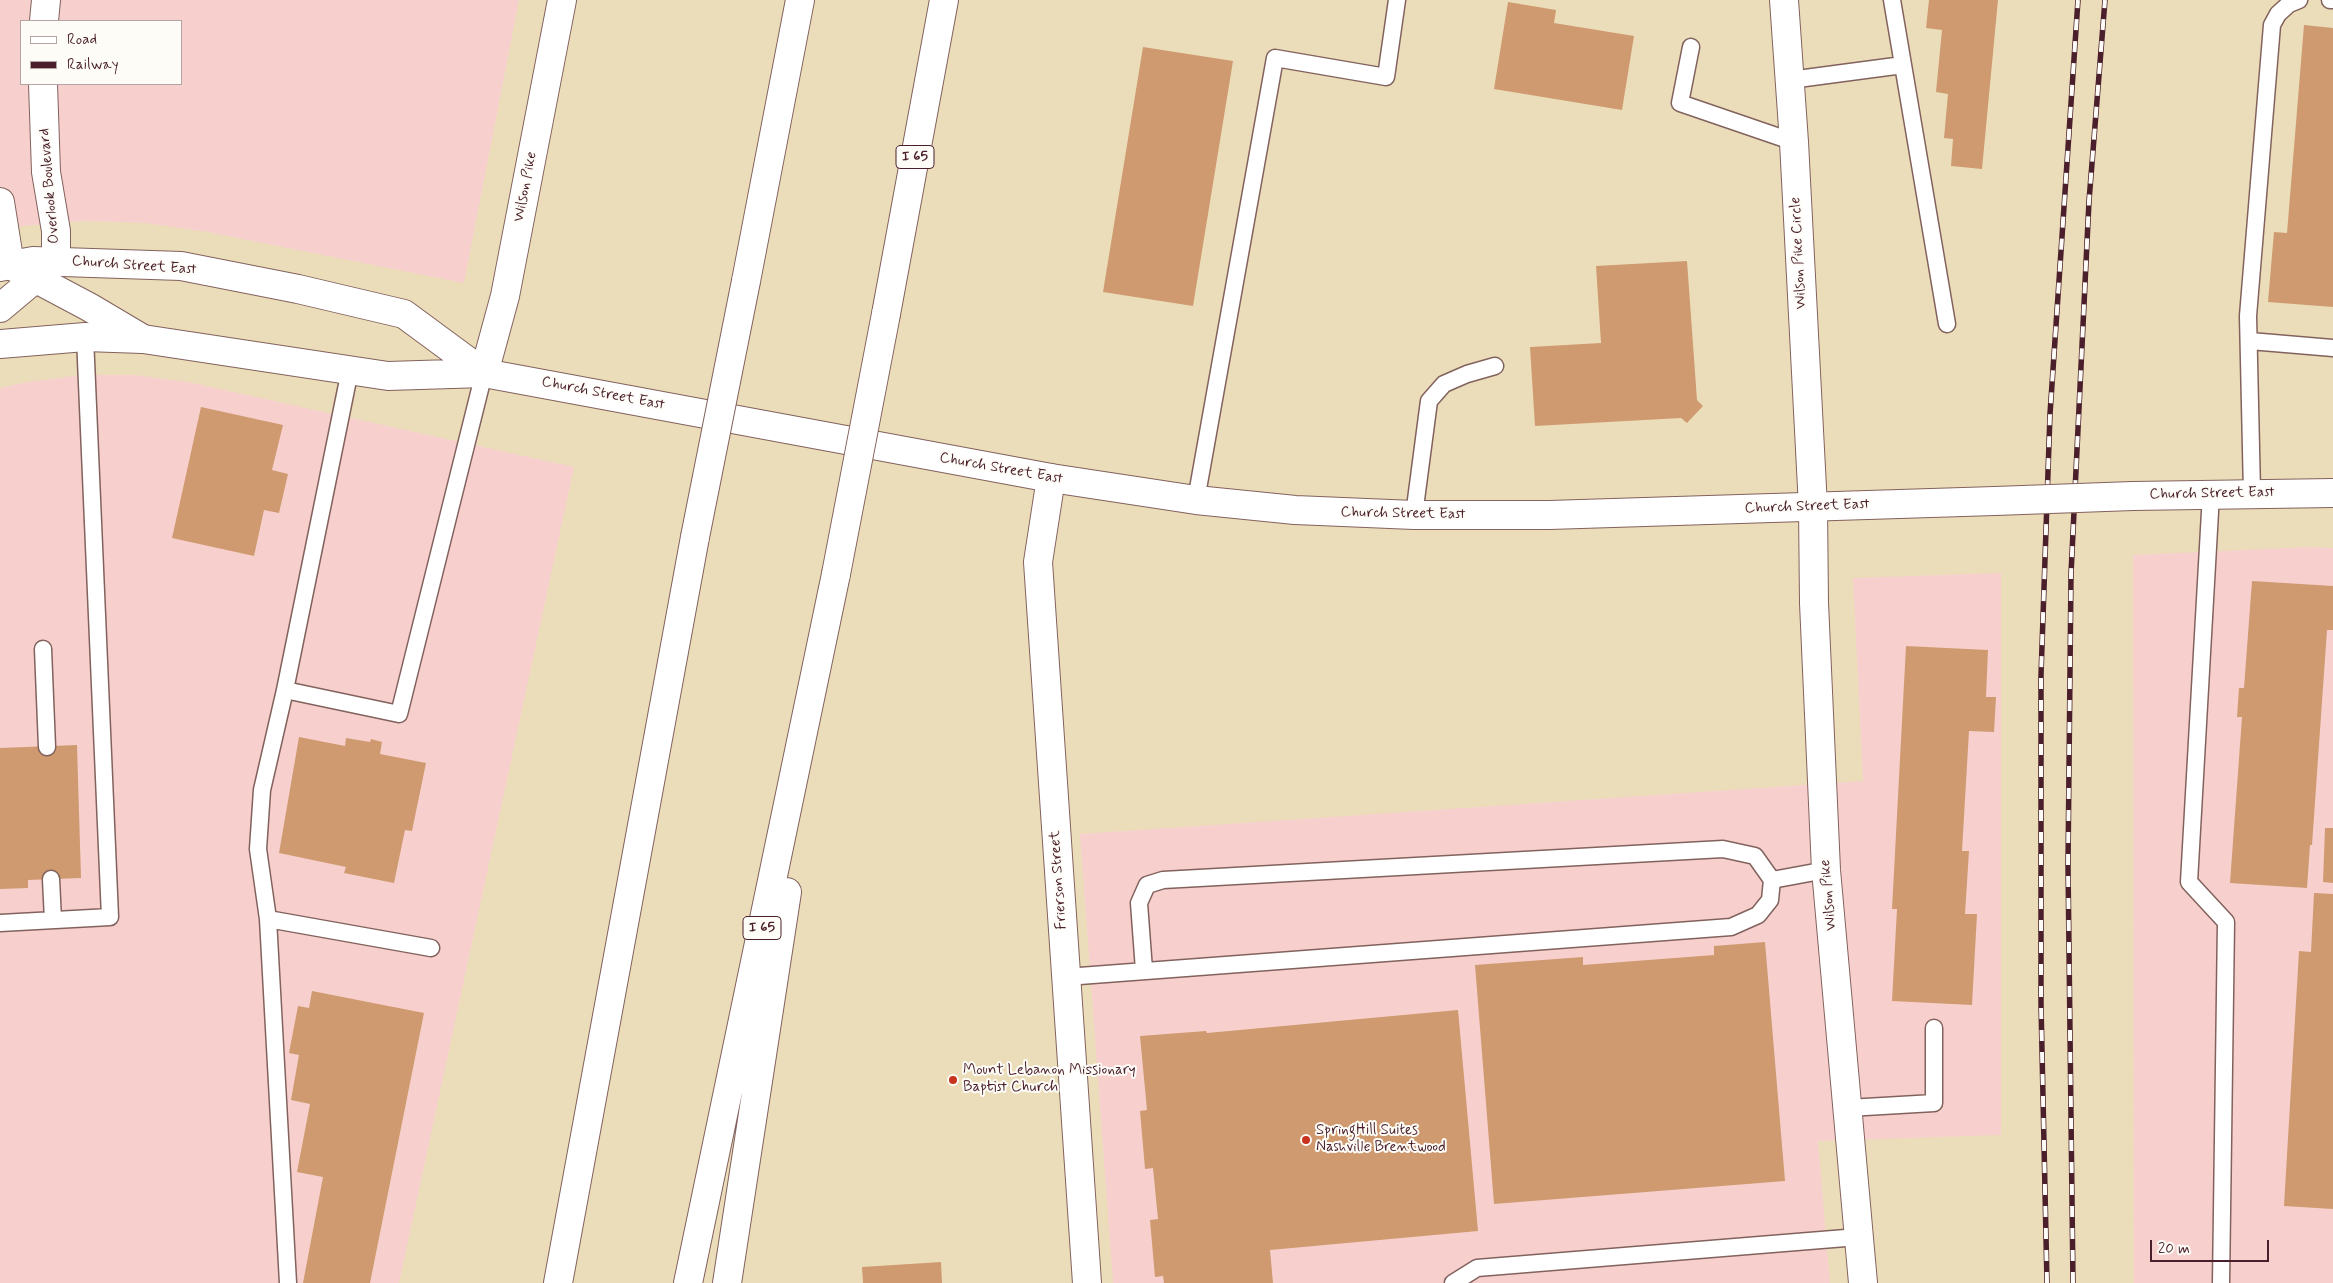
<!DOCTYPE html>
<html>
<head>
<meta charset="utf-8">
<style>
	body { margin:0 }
	#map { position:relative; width:2333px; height:1283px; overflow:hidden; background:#ebddba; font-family:Mynerve,sans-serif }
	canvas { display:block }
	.legend { position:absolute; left:20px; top:20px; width:162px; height:65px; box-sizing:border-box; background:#fdfcf7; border:1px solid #b5a4a5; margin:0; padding:6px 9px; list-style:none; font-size:15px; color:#4a1f2b }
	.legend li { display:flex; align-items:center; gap:10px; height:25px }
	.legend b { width:25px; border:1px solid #b5a4a5 }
	.scale { position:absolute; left:2150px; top:1240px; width:119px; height:22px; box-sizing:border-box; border:2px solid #4a1f2b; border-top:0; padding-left:6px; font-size:15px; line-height:18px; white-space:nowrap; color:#4a1f2b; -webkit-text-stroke:4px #fdfcf7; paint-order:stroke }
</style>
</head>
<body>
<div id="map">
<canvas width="2333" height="1283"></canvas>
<ul class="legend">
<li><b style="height:6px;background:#fff"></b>Road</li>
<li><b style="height:6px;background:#4a1f2b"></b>Railway</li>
</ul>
<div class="scale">20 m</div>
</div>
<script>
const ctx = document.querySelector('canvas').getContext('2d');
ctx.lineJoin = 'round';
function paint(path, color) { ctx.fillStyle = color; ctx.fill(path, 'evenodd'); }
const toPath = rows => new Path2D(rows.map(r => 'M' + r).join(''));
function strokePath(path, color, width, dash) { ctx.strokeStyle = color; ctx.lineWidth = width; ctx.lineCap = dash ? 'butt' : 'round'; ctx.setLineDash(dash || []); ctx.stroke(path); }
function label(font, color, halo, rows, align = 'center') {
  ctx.font = font + ' Mynerve,sans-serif'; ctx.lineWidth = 4; ctx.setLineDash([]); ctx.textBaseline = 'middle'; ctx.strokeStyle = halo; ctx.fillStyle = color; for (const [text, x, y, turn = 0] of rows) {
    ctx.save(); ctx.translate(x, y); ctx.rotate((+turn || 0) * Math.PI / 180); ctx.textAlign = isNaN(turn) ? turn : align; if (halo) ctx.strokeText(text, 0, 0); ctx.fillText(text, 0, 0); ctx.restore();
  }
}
paint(toPath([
	[0,0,519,0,464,283,207,232,146,223,84,221,23,226,0,230],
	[21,21,181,21,181,84,21,84],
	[81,375,135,375,188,382,574,467,399,1283,0,1283,0,388,28,382],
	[2309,547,2333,548,2333,1283,2134,1283,2133,555],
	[2001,573,2001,1135,1818,1141,1830,1283,1113,1283,1080,834,1863,781,1853,578]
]), '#f7d0ce');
paint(toPath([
	[1929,0,1998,0,1982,169,1951,166,1953,139,1944,138,1948,94,1936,92,1942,30,1926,28],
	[1508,2,1556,10,1554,23,1634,36,1622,110,1494,89],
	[2304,25,2333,28,2333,307,2268,302,2274,232,2287,233],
	[1143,47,1233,61,1193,306,1103,292],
	[1687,261,1697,400,1703,406,1687,423,1681,418,1535,426,1530,347,1601,343,1596,266],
	[201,407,283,425,272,470,288,474,279,513,264,510,254,556,172,538],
	[2252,581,2333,586,2333,630,2327,630,2312,845,2310,845,2307,888,2230,883,2242,717,2237,717,2239,688,2244,688],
	[1906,646,1988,650,1986,697,1996,697,1994,732,1969,731,1962,851,1969,851,1965,914,1977,914,1972,1005,1892,1001,1897,909,1892,909],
	[299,737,345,746,346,738,370,742,371,739,382,742,380,754,426,763,412,831,405,830,394,883,344,873,346,867,279,853],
	[77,745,81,878,28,880,28,888,0,889,0,748],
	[2325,828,2333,828,2333,883,2323,882],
	[2314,893,2333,894,2333,1209,2284,1206,2299,951,2311,952],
	[1765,942,1785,1181,1494,1204,1475,965,1583,957,1583,965,1714,955,1714,946],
	[312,991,424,1013,370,1283,303,1283,323,1177,297,1172,310,1104,291,1100,299,1055,289,1053,298,1006,309,1008],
	[1458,1010,1478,1231,1270,1250,1273,1283,1164,1283,1163,1276,1155,1277,1150,1220,1158,1219,1153,1168,1145,1169,1140,1111,1147,1110,1140,1036,1206,1031,1207,1033],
	[941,1262,942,1283,863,1283,862,1267]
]), '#cf9a6f');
const lane = toPath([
	[1892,0,1947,324],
	[2330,0,2333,0],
	[1691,47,1680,103,1794,142],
	[1790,80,1903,65],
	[2250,341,2333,348],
	[350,370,285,690,399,714,484,373],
	[2252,493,2248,316,2272,25,2278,14,2289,4,2299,0],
	[2211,494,2189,882,2226,922,2221,1283],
	[1196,500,1275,58,1386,77,1397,0],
	[1414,515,1429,401,1444,384,1467,374,1495,366],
	[43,649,47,747],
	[285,690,262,790,258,849,268,919,288,1283],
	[51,879,53,920],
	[1772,880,1826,870],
	[268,919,431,948],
	[0,923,110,917,85,337],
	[1066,977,1731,927,1758,915,1770,900,1772,880,1755,856,1723,849,1163,880,1147,885,1139,903,1144,970],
	[1848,1108,1934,1103,1934,1028],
	[1453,1283,1477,1268,1858,1237]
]);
const street = toPath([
	[1784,0,1794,142,1813,507,1814,603,1826,870,1863,1283],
	[44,21,46,0],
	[0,202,10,265,89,307,143,339],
	[0,308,56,261,56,231,46,172,43,84],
	[1051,478,1038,562,1087,1283]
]);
const secondary = toPath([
	[0,267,33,261,181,266,298,289,404,314,484,373],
	[0,344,85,337,143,339,388,376,484,373,1051,478,1196,500,1295,510,1414,515,1549,515,1995,501],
	[484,373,505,296,562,0],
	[2133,496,2333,493]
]);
const highway = toPath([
	[746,281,800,0],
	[886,314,944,0],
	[558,1283,695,537],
	[688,1283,836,574],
	[727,1283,787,892]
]);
strokePath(lane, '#82625d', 19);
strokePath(street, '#82625d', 30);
strokePath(secondary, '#82625d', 30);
strokePath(highway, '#82625d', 30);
strokePath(lane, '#fff', 16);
strokePath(street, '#fff', 28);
strokePath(secondary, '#fff', 28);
strokePath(highway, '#fff', 28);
const rail = toPath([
	[2047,1283,2041,1004,2041,675,2050,414,2078,0],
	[2073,1283,2068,865,2071,574,2089,201,2105,0]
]);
strokePath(rail, '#4a1f2b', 5.5);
strokePath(rail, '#fdfcf7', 4, [11]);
const secondaryBridge = toPath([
	[1995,501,2133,496]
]);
const highwayBridge = toPath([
	[695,537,746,281],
	[836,574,886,314]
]);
strokePath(secondaryBridge, '#82625d', 30, []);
strokePath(highwayBridge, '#82625d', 30, []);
strokePath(secondaryBridge, '#fff', 28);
strokePath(highwayBridge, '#fff', 28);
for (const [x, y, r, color] of [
	[953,1080,5,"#c8321e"],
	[1306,1140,5,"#c8321e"]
]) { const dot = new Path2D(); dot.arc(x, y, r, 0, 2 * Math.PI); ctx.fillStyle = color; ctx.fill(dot); strokePath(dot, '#fdfcf7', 2); }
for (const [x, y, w] of [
	[915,157,38],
	[762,928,38]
]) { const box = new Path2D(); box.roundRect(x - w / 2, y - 11.5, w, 23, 4); ctx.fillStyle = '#fdfcf7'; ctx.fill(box); strokePath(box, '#4a1f2b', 1); }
label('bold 14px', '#4a1f2b', null, [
	["I 65",915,157],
	["I 65",762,928]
]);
label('15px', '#4a1f2b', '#fdfcf7', [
	["Overlook Boulevard",50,186,-95],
	["Wilson Pike",526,187,-79],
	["Wilson Pike Circle",1799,253,-93],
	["Church Street East",134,266,4],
	["Church Street East",603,394,11],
	["Church Street East",1001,469,10],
	["Church Street East",2212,494,-1],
	["Church Street East",1807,507,-2],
	["Church Street East",1403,514,1],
	["Frierson Street",1059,880,-94],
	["Wilson Pike",1829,895,-95]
]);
label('15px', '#4a1f2b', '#fdfcf7', [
	["Mount Lebanon Missionary",963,1071],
	["Baptist Church",963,1088],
	["SpringHill Suites",1316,1131],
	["Nashville Brentwood",1316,1148]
], 'left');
</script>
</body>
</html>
